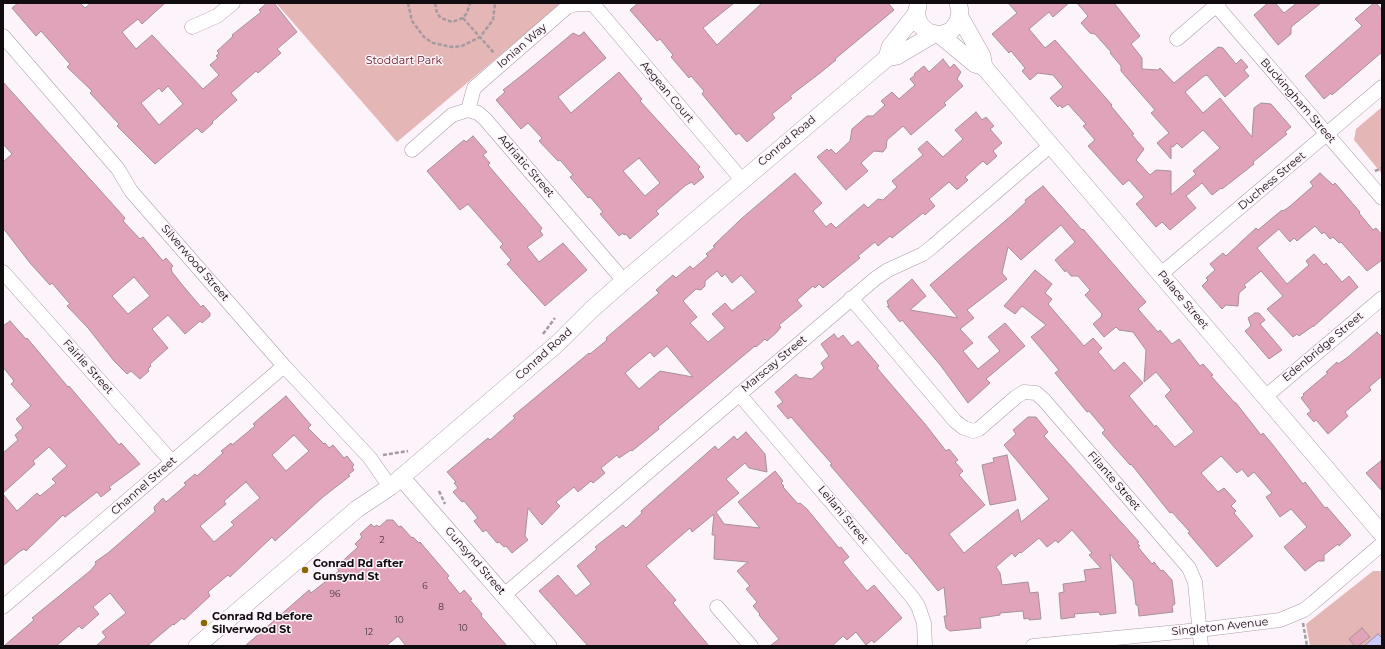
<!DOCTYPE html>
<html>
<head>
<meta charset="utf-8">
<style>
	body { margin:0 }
	#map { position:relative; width:1385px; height:649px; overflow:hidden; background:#fdf3fb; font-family:Montserrat,sans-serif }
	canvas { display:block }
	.frame { position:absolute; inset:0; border:4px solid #110c10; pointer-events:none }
</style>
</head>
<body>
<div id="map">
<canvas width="1385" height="649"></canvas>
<div class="frame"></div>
</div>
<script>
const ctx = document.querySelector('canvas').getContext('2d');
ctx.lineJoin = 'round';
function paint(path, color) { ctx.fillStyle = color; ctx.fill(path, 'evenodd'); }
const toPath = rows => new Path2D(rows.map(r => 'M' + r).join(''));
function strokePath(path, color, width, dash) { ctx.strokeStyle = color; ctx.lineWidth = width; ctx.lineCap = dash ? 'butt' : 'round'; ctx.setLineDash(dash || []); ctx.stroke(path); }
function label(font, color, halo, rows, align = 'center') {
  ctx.font = font + ' Montserrat,sans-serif'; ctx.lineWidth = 3; ctx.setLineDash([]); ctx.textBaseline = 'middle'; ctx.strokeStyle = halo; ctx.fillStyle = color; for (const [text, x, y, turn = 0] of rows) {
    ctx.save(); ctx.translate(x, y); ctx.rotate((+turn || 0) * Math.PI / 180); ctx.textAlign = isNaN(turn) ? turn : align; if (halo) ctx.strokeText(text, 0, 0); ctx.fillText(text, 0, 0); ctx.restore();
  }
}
paint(toPath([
	[276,3,562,3,397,142],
	[1382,107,1382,174,1354,140,1356,129],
	[1373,571,1382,571,1382,646,1310,646,1306,624]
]), '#e5b6b6');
const water = toPath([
	[1378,634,1382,638,1382,646,1364,646,1378,634]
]);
paint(water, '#cecaf8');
strokePath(water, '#9591b2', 1);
const building = toPath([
	[18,3,80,3,85,8,91,3,165,3,142,24,138,19,122,32,136,49,152,35,203,89,219,75,210,65,218,58,216,56,219,53,217,51,230,39,233,36,232,35,261,12,259,10,267,3,274,3,297,32,277,49,281,53,258,73,256,71,231,93,237,100,212,122,213,123,202,133,197,128,155,164,117,126,119,124,90,93,92,91,67,67,70,64,41,31,36,36,12,8,18,3],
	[168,86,183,104,159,125,141,103,159,88,162,92,168,86],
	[638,3,734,3,703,28,717,45,762,3,888,3,894,10,835,59,836,60,820,73,790,96,792,98,772,114,775,118,747,142,739,133,736,135,702,94,704,91,691,76,689,78,671,57,673,55,660,39,657,41,630,10,638,3],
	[1008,3,1069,3,1053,17,1049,12,1029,29,1045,48,1055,40,1112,105,1111,106,1134,134,1132,135,1144,149,1136,160,1150,175,1156,170,1171,171,1171,195,1196,174,1193,171,1220,148,1203,130,1182,148,1177,143,1173,147,1171,146,1171,159,1157,143,1169,133,1151,113,1155,110,1121,71,1121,66,1110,53,1111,52,1095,34,1090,33,1081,23,1088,16,1077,3,1114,3,1140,36,1131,44,1142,58,1142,69,1158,70,1160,68,1174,83,1218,47,1223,48,1236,64,1241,59,1248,67,1244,70,1249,76,1225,97,1207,75,1204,76,1185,92,1203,113,1220,98,1252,137,1254,108,1261,103,1271,104,1291,127,1285,132,1287,134,1253,162,1254,164,1222,189,1221,188,1212,195,1202,183,1186,196,1196,208,1170,230,1162,222,1156,227,1136,204,1144,197,1129,180,1123,185,1088,146,1095,140,1083,126,1086,124,1068,104,1062,108,1060,105,1058,107,1050,98,1063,87,1053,75,1038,73,1030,80,1022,71,1025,68,1011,51,1009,53,992,34,1017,13,1008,3],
	[1268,3,1275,3,1284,13,1297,3,1321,3,1291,27,1291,34,1278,45,1254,15,1268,3],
	[1374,3,1376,3,1382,10,1382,52,1332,95,1331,93,1324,99,1305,76,1362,26,1355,19,1374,3],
	[584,32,606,58,558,97,571,113,619,72,642,99,640,101,700,167,698,169,704,177,694,185,692,182,686,185,656,211,659,214,630,239,626,234,624,235,623,233,619,236,600,214,603,212,590,197,588,198,570,177,573,175,560,160,558,161,539,141,542,138,528,123,521,129,496,100,505,92,503,90,526,72,573,33,579,36,584,32],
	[639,158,660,183,645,196,623,171,639,158],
	[943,59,950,68,954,64,961,72,957,79,963,86,944,103,946,105,911,135,903,126,887,140,886,148,883,152,874,151,861,163,868,171,846,190,817,157,827,149,829,151,831,149,836,154,850,141,852,129,867,116,873,116,885,105,881,101,892,92,899,99,915,85,910,79,915,75,914,74,924,66,929,72,943,59],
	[3,82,125,218,123,221,140,239,143,237,163,261,166,258,173,266,171,268,172,272,184,287,201,307,203,305,210,313,210,316,202,323,200,321,185,334,168,315,152,329,168,348,150,364,151,366,148,369,149,371,140,379,131,371,127,374,114,361,88,328,67,306,70,304,52,283,50,285,30,263,3,228,3,162,12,154,3,144,3,82],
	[134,277,150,296,128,314,112,296,134,277],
	[976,112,982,120,986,117,994,126,990,129,1002,143,993,151,997,156,987,165,983,161,965,177,968,180,958,189,956,189,949,182,929,199,935,206,925,215,923,213,892,238,890,236,878,246,875,242,858,256,860,258,823,288,819,284,815,288,813,286,797,300,802,306,779,325,781,327,777,332,767,341,765,339,756,347,755,346,658,427,659,429,632,451,631,450,619,458,617,455,601,468,605,473,593,483,591,481,578,492,574,487,556,502,560,506,542,525,528,508,525,536,528,540,512,553,506,546,504,547,499,542,497,543,486,530,483,532,474,521,478,518,464,501,462,502,453,492,458,488,454,483,456,482,447,472,488,438,490,440,515,418,513,416,589,353,590,354,607,340,606,338,659,293,656,290,673,275,676,278,690,266,693,269,708,256,706,254,715,247,713,246,741,219,795,173,822,203,813,211,826,227,831,223,836,228,864,204,868,208,878,199,883,200,897,187,892,181,923,155,918,149,927,141,943,157,963,139,955,130,976,112],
	[717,271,722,277,725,274,732,283,741,275,756,292,732,311,725,303,712,314,725,328,708,342,690,323,697,317,683,301,696,289,701,290,705,286,705,281,717,271],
	[667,346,693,377,660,371,639,389,625,373,650,352,654,357,667,346],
	[473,136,487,152,483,155,490,163,488,165,542,228,540,231,543,235,527,247,539,262,563,243,587,270,545,306,507,264,511,260,500,247,503,244,468,204,460,210,427,171,464,140,466,142,473,136],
	[1320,173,1333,185,1335,183,1360,212,1359,213,1373,230,1376,228,1382,235,1382,260,1367,271,1341,242,1339,243,1333,237,1330,239,1324,232,1322,234,1315,226,1297,241,1294,238,1290,242,1279,229,1257,248,1287,284,1309,265,1306,261,1314,254,1324,265,1326,263,1342,282,1349,276,1358,287,1313,327,1313,326,1299,336,1297,334,1293,337,1267,309,1283,296,1261,271,1244,285,1246,287,1239,293,1238,306,1226,305,1222,309,1202,286,1208,280,1206,278,1215,270,1210,264,1223,253,1226,256,1256,228,1258,230,1282,210,1283,211,1289,207,1313,186,1310,182,1320,173],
	[1043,186,1082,230,1083,229,1146,302,1138,309,1158,332,1160,330,1172,344,1179,339,1200,366,1203,364,1213,375,1211,376,1234,402,1236,403,1261,435,1263,433,1273,445,1303,484,1305,482,1325,508,1327,507,1351,535,1339,546,1338,544,1324,555,1324,561,1318,561,1305,571,1284,547,1307,527,1291,509,1280,517,1266,497,1272,493,1254,472,1248,477,1242,469,1237,473,1221,456,1201,473,1218,492,1224,488,1236,501,1231,506,1236,511,1234,513,1253,536,1217,567,1188,533,1190,532,1172,512,1170,513,1131,464,1130,465,1102,433,1105,430,1089,411,1087,412,1055,373,1059,370,1031,337,1046,325,1022,306,1015,314,1004,306,1035,270,1052,284,1045,293,1052,299,1048,304,1084,346,1093,338,1102,348,1098,352,1114,371,1124,362,1143,383,1129,396,1155,427,1156,425,1175,447,1194,432,1165,396,1171,390,1156,372,1144,382,1146,350,1133,332,1119,330,1116,327,1104,337,1093,324,1101,317,1102,314,1085,295,1090,290,1078,276,1071,276,1066,270,1065,272,1055,260,1075,242,1061,225,1021,260,1008,247,1002,273,1007,279,967,310,974,318,960,329,973,343,963,351,978,369,1000,351,988,337,1005,323,1025,346,986,379,990,383,968,403,941,366,902,320,900,322,887,306,889,307,887,301,912,279,926,296,910,310,958,318,930,285,1012,215,1026,202,1025,200,1043,186],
	[1255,313,1259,313,1265,320,1260,324,1282,350,1269,359,1245,331,1251,326,1248,318,1255,313],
	[10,321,26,339,27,338,68,387,69,386,119,445,121,443,140,464,109,487,111,489,101,497,97,492,65,517,63,515,26,551,24,549,19,552,3,566,3,494,17,511,37,493,40,496,56,483,52,479,67,466,49,447,33,461,35,464,3,493,3,453,18,440,15,435,23,428,16,419,31,406,11,384,14,381,3,367,3,326,10,321],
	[1377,332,1382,337,1382,376,1369,387,1371,390,1345,412,1348,416,1328,434,1316,420,1314,422,1307,414,1311,411,1301,398,1304,395,1303,394,1328,373,1326,372,1337,362,1338,364,1348,357,1377,332],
	[834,334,838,339,843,335,852,346,858,341,879,366,877,368,925,424,946,451,949,449,958,460,955,462,963,471,959,475,985,505,949,534,964,553,1018,509,1021,522,1049,499,1004,445,1016,434,1013,430,1028,417,1036,417,1048,432,1044,436,1139,542,1137,543,1140,546,1138,547,1152,564,1154,562,1161,571,1163,570,1172,580,1175,604,1172,606,1173,612,1139,616,1138,605,1136,605,1133,581,1110,554,1116,613,1100,615,1099,612,1074,614,1075,617,1061,619,1059,593,1064,592,1063,584,1086,581,1084,570,1101,568,1089,555,1092,553,1072,530,1058,543,1056,540,1047,547,1039,538,1021,553,1020,552,1015,557,1012,553,996,567,1000,573,1002,585,1028,582,1030,593,1038,592,1041,619,1029,620,1029,618,1024,619,1023,611,1000,613,1000,615,980,618,981,628,950,631,946,628,944,616,947,616,944,587,938,591,907,553,906,554,830,465,832,464,810,439,791,417,788,419,777,406,783,402,775,392,796,374,798,377,812,379,824,368,821,363,829,356,821,344,834,334],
	[286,396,311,425,308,428,324,444,325,443,329,448,333,445,344,458,347,456,354,465,352,467,354,470,348,475,350,476,323,497,275,541,272,537,230,577,228,575,208,592,210,596,184,620,182,618,174,625,173,624,147,646,96,646,106,637,102,632,126,613,110,593,93,607,99,614,82,629,79,626,56,646,4,646,34,620,32,618,90,571,96,564,95,562,108,553,155,512,154,507,163,498,166,502,186,485,184,483,195,474,197,476,223,453,221,451,231,443,232,445,255,426,253,424,261,417,286,396],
	[294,435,309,451,286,471,272,455,294,435],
	[246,482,260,498,231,522,234,525,214,542,200,526,226,504,224,501,246,482],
	[746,432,765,454,767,472,749,468,745,463,726,479,739,493,716,512,724,524,760,528,738,502,775,471,783,481,781,483,784,486,783,487,798,504,800,503,807,509,839,548,841,547,849,557,843,562,851,572,867,591,874,585,902,618,874,643,872,640,866,645,856,632,847,640,843,636,832,646,770,646,779,639,759,615,760,614,753,606,757,602,746,589,750,586,737,571,748,562,714,559,715,535,712,535,714,514,692,532,690,528,646,566,676,600,673,603,709,646,588,646,539,591,558,575,576,596,591,584,577,566,597,549,595,547,623,525,626,528,642,513,641,511,715,446,718,450,734,436,737,440,746,432],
	[1007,455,1016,500,990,505,982,465,994,462,993,458,1007,455],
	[1382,460,1382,491,1366,473,1382,460],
	[387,520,393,520,399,527,401,526,412,538,413,537,419,543,420,542,449,576,447,578,460,594,464,590,472,599,470,600,482,614,481,616,507,646,406,646,398,636,386,646,245,646,309,590,311,593,339,571,336,567,358,547,355,544,362,537,360,534,371,524,374,527,377,525,379,527,387,520],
	[1362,628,1370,637,1358,646,1355,646,1349,639,1362,628]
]);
paint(building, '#e1a3ba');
strokePath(building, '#a49097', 1);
const minor = toPath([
	[1214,3,1382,198],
	[593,4,742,180],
	[192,27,217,16,233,3],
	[3,36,118,169,131,191,284,366,370,458,390,487],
	[1177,39,1219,3],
	[468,110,474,88,567,7,576,4,593,4],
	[412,150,452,115,468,110,478,113,485,119,624,281],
	[3,272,172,462],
	[1161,274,1382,87],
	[851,298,955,421,964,428,973,431,979,429,1016,397,1024,392,1036,393,1044,400,1189,568,1195,582,1201,646],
	[739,394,912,597,918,606,924,623,925,646],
	[1265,397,1382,298],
	[504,595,876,278,888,270,923,254,933,246,1051,145],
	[3,607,284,366],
	[717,607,751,646],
	[1033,646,1199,630,1280,620,1304,610,1314,602,1382,544]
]);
const tertiary = toPath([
	[918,6,916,14,920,25,928,32,940,35,951,31,958,22,960,11,958,3],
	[960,17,982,56,984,67,1382,534],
	[940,35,975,64,984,67],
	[887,58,897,56,934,34],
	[401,477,548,646],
	[197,646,357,509,390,487,558,343,591,310,624,281,887,58,890,47,916,14]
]);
strokePath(minor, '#ac9ca9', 15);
strokePath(tertiary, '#ac9ca9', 18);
strokePath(toPath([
	[408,3,412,21,424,37,433,43,452,47,462,46,480,37,493,20,495,3],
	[435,3,437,13,441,18,452,22,463,18,467,13,470,3],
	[463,18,494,53],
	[1375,171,1382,168],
	[543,334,555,318],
	[383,455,408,451],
	[439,491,445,504],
	[1303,623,1307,646]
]), '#a39ba1', 2.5, [4, 2]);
strokePath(minor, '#fff', 14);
strokePath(tertiary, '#fff', 17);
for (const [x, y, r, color] of [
	[305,570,4,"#8a6705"],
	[204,623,4,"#8a6705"]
]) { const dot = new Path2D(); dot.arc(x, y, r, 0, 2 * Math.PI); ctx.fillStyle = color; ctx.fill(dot); strokePath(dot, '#fdf3fb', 1.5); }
label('9px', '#45323a', null, [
	["2",382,540],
	["6",425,586],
	["96",335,594],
	["8",441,607],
	["10",399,620],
	["10",463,628],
	["12",369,632]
]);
label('11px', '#110c10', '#fdf3fb', [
	["Ionian Way",522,46,-41],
	["Aegean Court",667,92,50],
	["Buckingham Street",1298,101,49],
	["Conrad Road",787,141,-40],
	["Adriatic Street",526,166,49],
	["Duchess Street",1272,181,-40],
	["Silverwood Street",195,263,49],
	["Palace Street",1183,300,50],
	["Edenbridge Street",1323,347,-40],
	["Conrad Road",544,354,-42],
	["Marscay Street",774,364,-40],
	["Fairlie Street",88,367,48],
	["Filante Street",1114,481,49],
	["Channel Street",144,486,-41],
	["Leilani Street",843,515,50],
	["Gunsynd Street",475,561,49],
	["Singleton Avenue",1220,627,-6]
]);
label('11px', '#641621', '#fdf3fb', [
	["Stoddart Park",404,61]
]);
label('bold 11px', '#110c10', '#fdf3fb', [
	["Conrad Rd after",313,564],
	["Gunsynd St",313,577],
	["Conrad Rd before",212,617],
	["Silverwood St",212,630]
], 'left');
</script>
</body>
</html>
